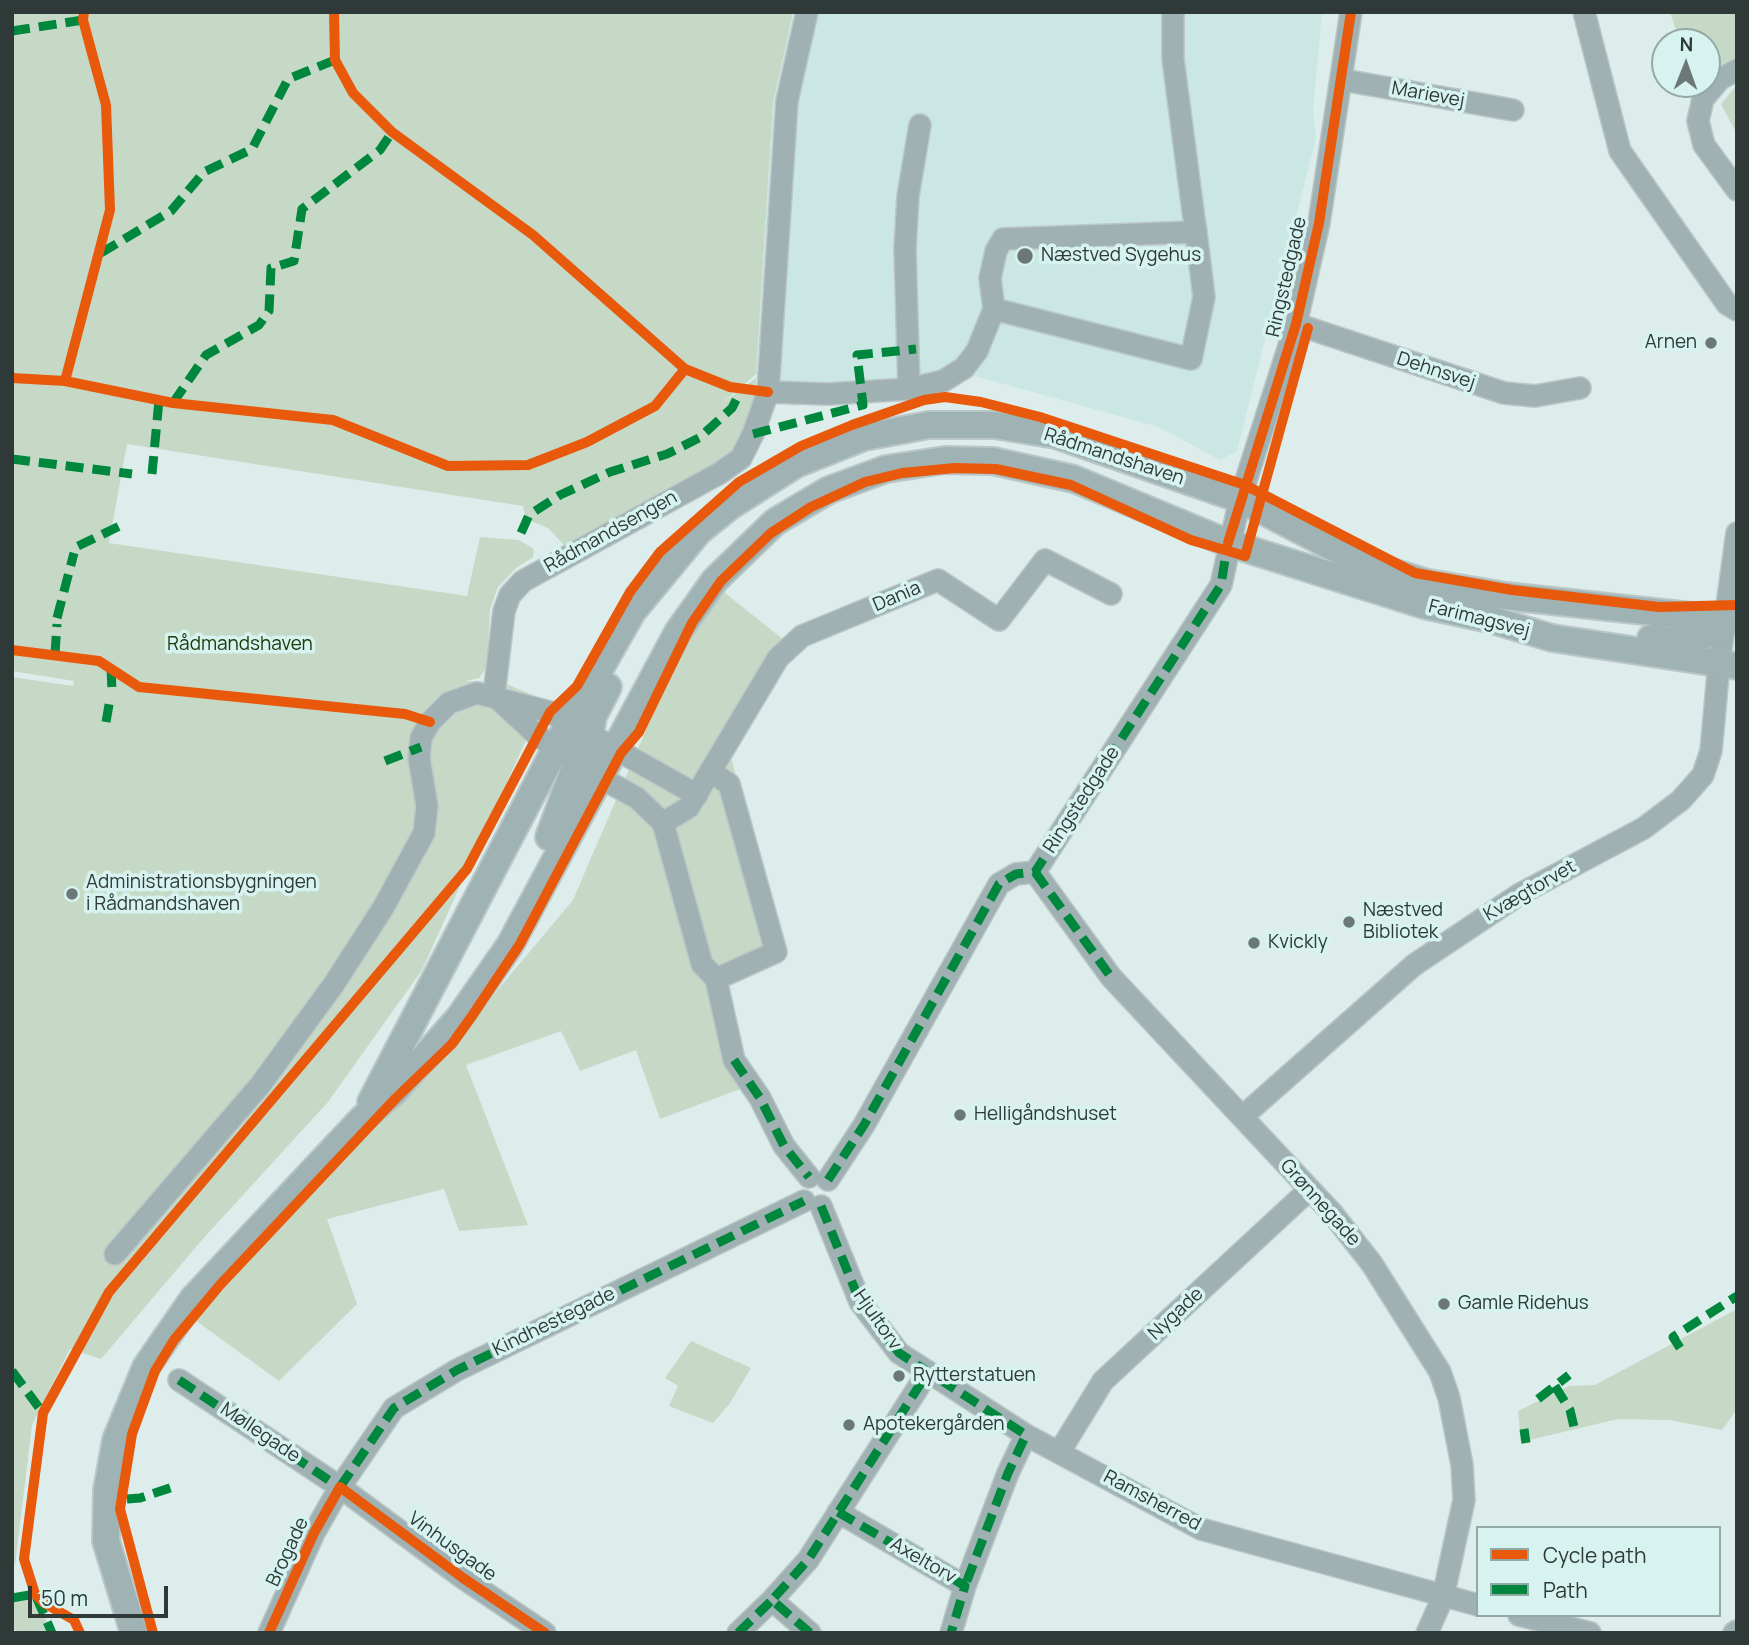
<!DOCTYPE html>
<html>
<head>
<meta charset="utf-8">
<style>
	body { margin:0 }
	#map { position:relative; width:1749px; height:1645px; overflow:hidden; background:#dcedeb; font-family:Manrope,sans-serif }
	canvas { display:block }
	.frame { position:absolute; inset:0; border:14px solid #2e3938; pointer-events:none }
	.legend { position:absolute; left:1476px; top:1526px; width:245px; height:91px; box-sizing:border-box; background:#d6f3f0; border:2px solid #93a9a6; margin:0; padding:9px 12px; list-style:none; font-size:21px; color:#2e3938 }
	.legend li { display:flex; align-items:center; gap:14px; height:35px }
	.legend b { width:35px; border:2px solid #93a9a6 }
	.north { position:absolute; left:1651px; top:28px; width:70px; height:70px; box-sizing:border-box; background:#d6f3f0; border:2px solid #93a9a6; border-radius:50%; rotate:1deg; font-size:19px; font-weight:700; line-height:28px; text-align:center; color:#2e3938 }
	.north::after { content:''; display:block; margin:auto; width:24px; height:32px; background:#6b7877; clip-path:polygon(50% 0,100% 100%,50% 72%,0 100%) }
	.scale { position:absolute; left:28px; top:1586px; width:140px; height:32px; box-sizing:border-box; border:4px solid #2e3938; border-top:0; padding-left:9px; font-size:21px; line-height:24px; white-space:nowrap; color:#2e3938; -webkit-text-stroke:5px #d6f3f0; paint-order:stroke }
</style>
</head>
<body>
<div id="map">
<canvas width="1749" height="1645"></canvas>
<div class="frame"></div>
<ul class="legend">
<li><b style="height:9px;background:#e8590c"></b>Cycle path</li>
<li><b style="height:9px;background:#00873e"></b>Path</li>
</ul>
<div class="north">N</div>
<div class="scale">50 m</div>
</div>
<script>
const ctx = document.querySelector('canvas').getContext('2d');
ctx.lineJoin = 'round';
function paint(path, color) { ctx.fillStyle = color; ctx.fill(path, 'evenodd'); }
const toPath = rows => new Path2D(rows.map(r => 'M' + r).join(''));
function strokePath(path, color, width, dash) { ctx.strokeStyle = color; ctx.lineWidth = width; ctx.lineCap = dash ? 'butt' : 'round'; ctx.setLineDash(dash || []); ctx.stroke(path); }
function label(font, color, halo, rows, align = 'center') {
  ctx.font = font + ' Manrope,sans-serif'; ctx.lineWidth = 7; ctx.setLineDash([]); ctx.textBaseline = 'middle'; ctx.strokeStyle = halo; ctx.fillStyle = color; for (const [text, x, y, turn = 0] of rows) {
    ctx.save(); ctx.translate(x, y); ctx.rotate((+turn || 0) * Math.PI / 180); ctx.textAlign = isNaN(turn) ? turn : align; if (halo) ctx.strokeText(text, 0, 0); ctx.fillText(text, 0, 0); ctx.restore();
  }
}
paint(toPath([
	[793,12,1322,12,1313,111,1316,137,1237,451,1220,460,1159,427,975,376,938,392,792,406,756,374,773,103]
]), '#cae7e3');
paint(toPath([
	[12,12,793,12,773,103,756,374,720,405,756,378,755,395,745,436,716,467,564,545,548,528,526,519,523,506,127,444,109,543,467,596,480,537,519,540,534,549,533,557,516,568,498,587,490,609,487,667,479,678,465,681,502,682,544,700,422,970,328,1102,201,1241,101,1359,70,1349,32,1425,15,1565,12,1564,12,677,73,686,74,681,12,671],
	[1670,12,1737,12,1737,57,1707,71,1707,42,1680,42],
	[1737,85,1737,134,1721,104],
	[720,589,789,644,728,746,782,949,715,975,751,1085,660,1119,636,1050,580,1071,561,1031,466,1065,528,1225,459,1231,444,1189,327,1219,357,1304,279,1381,195,1320,320,1185,387,1102,475,1017,573,900,677,658],
	[1737,1309,1737,1409,1722,1430,1669,1420,1618,1419,1521,1442,1518,1411,1569,1386,1595,1385],
	[691,1341,751,1368,730,1403,713,1423,669,1406,678,1386,665,1378],
	[35,1594,51,1633,20,1633,12,1628,12,1595]
]), '#c6d9c6');
const minor = toPath([
	[1173,12,1173,59,1194,219,1196,232,1204,297,1191,359,994,309,990,278,996,251,1003,239,1196,232],
	[1584,12,1620,151,1727,304,1737,310],
	[1737,70,1720,79,1703,99,1698,121,1704,145,1737,190],
	[1343,80,1513,110],
	[1296,324,1504,393,1535,396,1580,388],
	[909,389,943,381,964,368,977,351,994,309],
	[768,392,828,394,909,389,905,249,908,196,920,125],
	[494,695,504,611,510,595,523,581,720,473,741,458,753,434,768,392,787,101,807,12],
	[497,698,538,736,599,777,637,798,663,823,702,964,716,979],
	[711,772,729,784,776,952,716,979],
	[663,823,689,807,778,658,802,636,938,580,999,620,1045,560,1111,594],
	[1035,872,1111,977,1332,1213,1372,1264,1440,1372,1449,1398,1462,1465,1464,1500,1443,1597,1427,1633],
	[716,979,734,1060,760,1098,784,1146,809,1177],
	[1242,1117,1414,965,1520,894,1644,828,1681,800,1703,775,1711,751,1719,664,1737,533],
	[828,1180,864,1125,999,884,1016,874,1035,872,1221,585,1240,499,1296,324,1319,223,1351,12],
	[821,1206,860,1302,899,1353,1026,1435,1201,1529,1478,1605],
	[115,1254,261,1084,334,984,383,908,424,833,427,806,419,758,421,738,430,722,449,703,477,693,550,712,697,795],
	[179,1380,340,1487,463,1578,545,1633],
	[1060,1451,1103,1381,1309,1190],
	[838,1512,965,1586,951,1633],
	[965,1586,1008,1473,1026,1435],
	[1519,1615,1590,1633],
	[269,1633,314,1533,340,1487,394,1408,457,1370,804,1201],
	[738,1633,772,1600],
	[810,1633,772,1600,808,1560,928,1372],
	[1734,1633,1737,1631]
]);
const major = toPath([
	[1651,638,1674,641,1697,639,1717,628,1726,619],
	[594,763,590,734,593,716,608,687],
	[549,837,577,762,576,745,569,723],
	[371,1102,569,723,632,612,699,531,730,506,796,464,864,437,929,425,995,425,1056,435,1240,499,1363,563,1428,583,1506,596,1737,621],
	[134,1633,106,1541,107,1490,116,1440,146,1367,193,1299,362,1119,394,1092,459,1018,510,945,678,632,715,580,775,522,829,490,886,469,945,460,993,461,1074,479,1228,543,1424,605,1489,619,1552,638,1737,666]
]);
strokePath(minor, '#bbc7c6', 24);
strokePath(major, '#bbc7c6', 30);
strokePath(minor, '#9fb1b3', 21);
strokePath(major, '#a0b3b4', 26);
strokePath(toPath([
	[12,31,83,20],
	[101,253,171,211,204,172,252,149,288,79,335,60],
	[173,403,206,355,259,325,269,311,271,268,294,261,302,209,380,150,392,132],
	[753,434,863,405,857,355,916,349],
	[12,459,132,474],
	[152,474,159,400],
	[521,533,529,515,560,495,610,472,667,454,699,438,732,408,742,388],
	[78,546,126,523],
	[57,618,74,553],
	[55,654,57,624],
	[111,669,112,690],
	[106,722,110,699],
	[385,761,421,747],
	[1035,872,1111,977],
	[734,1060,760,1098,784,1146,809,1177],
	[828,1180,864,1125,999,884,1016,874,1035,872,1221,585,1227,547],
	[821,1206,860,1302,899,1353,1026,1435,1008,1473,965,1586],
	[1680,1348,1673,1337,1737,1296],
	[12,1371,43,1413],
	[179,1380,345,1491],
	[1555,1386,1570,1410,1575,1431],
	[1538,1399,1569,1375],
	[1524,1429,1526,1443],
	[340,1487,394,1408,457,1370,804,1201],
	[127,1499,140,1498,173,1487],
	[838,1512,965,1586,951,1633],
	[12,1598,35,1594,52,1633],
	[738,1633,772,1600],
	[810,1633,772,1600,808,1560,928,1372]
]), '#00873e', 9, [18, 9]);
strokePath(toPath([
	[334,12,335,60,353,93,392,132,533,235,685,369,730,387,768,392],
	[12,378,65,381,173,403,333,420,448,466,528,465,587,442,655,406,685,369],
	[65,381,110,210,106,105,83,20,84,12],
	[1228,543,1296,324,1319,223,1351,12],
	[12,650,99,661,139,687,405,714,430,722],
	[80,1633,74,1620,44,1603,35,1594,24,1559,43,1413,109,1292,467,869,550,712,577,686,630,592,660,552,739,482,801,446,852,425,924,400,945,397,981,402,1040,417,1245,485,1415,573,1512,590,1659,607,1737,605],
	[153,1633,120,1509,132,1434,155,1371,174,1340,220,1285,396,1098,452,1044,472,1016,520,944,621,753,639,732,692,623,721,581,771,533,811,507,865,482,902,473,955,468,996,469,1071,485,1191,540,1245,556,1308,328],
	[269,1633,314,1533,340,1487,463,1578,545,1633]
]), '#e8590c', 10);
for (const [x, y, r, color] of [
	[1025,256,9,"#6b7877"],
	[1711,343,7,"#6b7877"],
	[72,894,7,"#6b7877"],
	[1349,922,7,"#6b7877"],
	[1254,943,7,"#6b7877"],
	[960,1115,7,"#6b7877"],
	[1444,1304,7,"#6b7877"],
	[899,1376,7,"#6b7877"],
	[849,1425,7,"#6b7877"]
]) { const dot = new Path2D(); dot.arc(x, y, r, 0, 2 * Math.PI); ctx.fillStyle = color; ctx.fill(dot); strokePath(dot, '#d6f3f0', 2.5); }
label('19px', '#2e3938', '#d6f3f0', [
	["Marievej",1428,95,10],
	["Ringstedgade",1287,277,-77],
	["Dehnsvej",1436,371,18],
	["Rådmandshaven",1114,457,18],
	["Rådmandsengen",611,532,-29],
	["Dania",897,597,-23],
	["Farimagsvej",1479,619,14],
	["Ringstedgade",1082,800,-57],
	["Kvægtorvet",1530,891,-30],
	["Grønnegade",1320,1203,48],
	["Nygade",1176,1314,-43],
	["Hjultorv",877,1320,55],
	["Kindhestegade",554,1322,-26],
	["Møllegade",260,1433,34],
	["Ramsherred",1152,1501,28],
	["Vinhusgade",452,1547,36],
	["Brogade",288,1552,-65],
	["Axeltorv",923,1561,30]
]);
label('19px', '#2e3938', '#d6f3f0', [
	["Næstved Sygehus",1041,256],
	["Arnen",1697,343,"right"],
	["Administrationsbygningen",86,883],
	["i Rådmandshaven",86,905],
	["Næstved",1363,911],
	["Bibliotek",1363,933],
	["Kvickly",1268,943],
	["Helligåndshuset",974,1115],
	["Gamle Ridehus",1458,1304],
	["Rytterstatuen",913,1376],
	["Apotekergården",863,1425]
], 'left');
label('19px', '#203a0b', '#d6f3f0', [
	["Rådmandshaven",240,645]
]);
</script>
</body>
</html>
